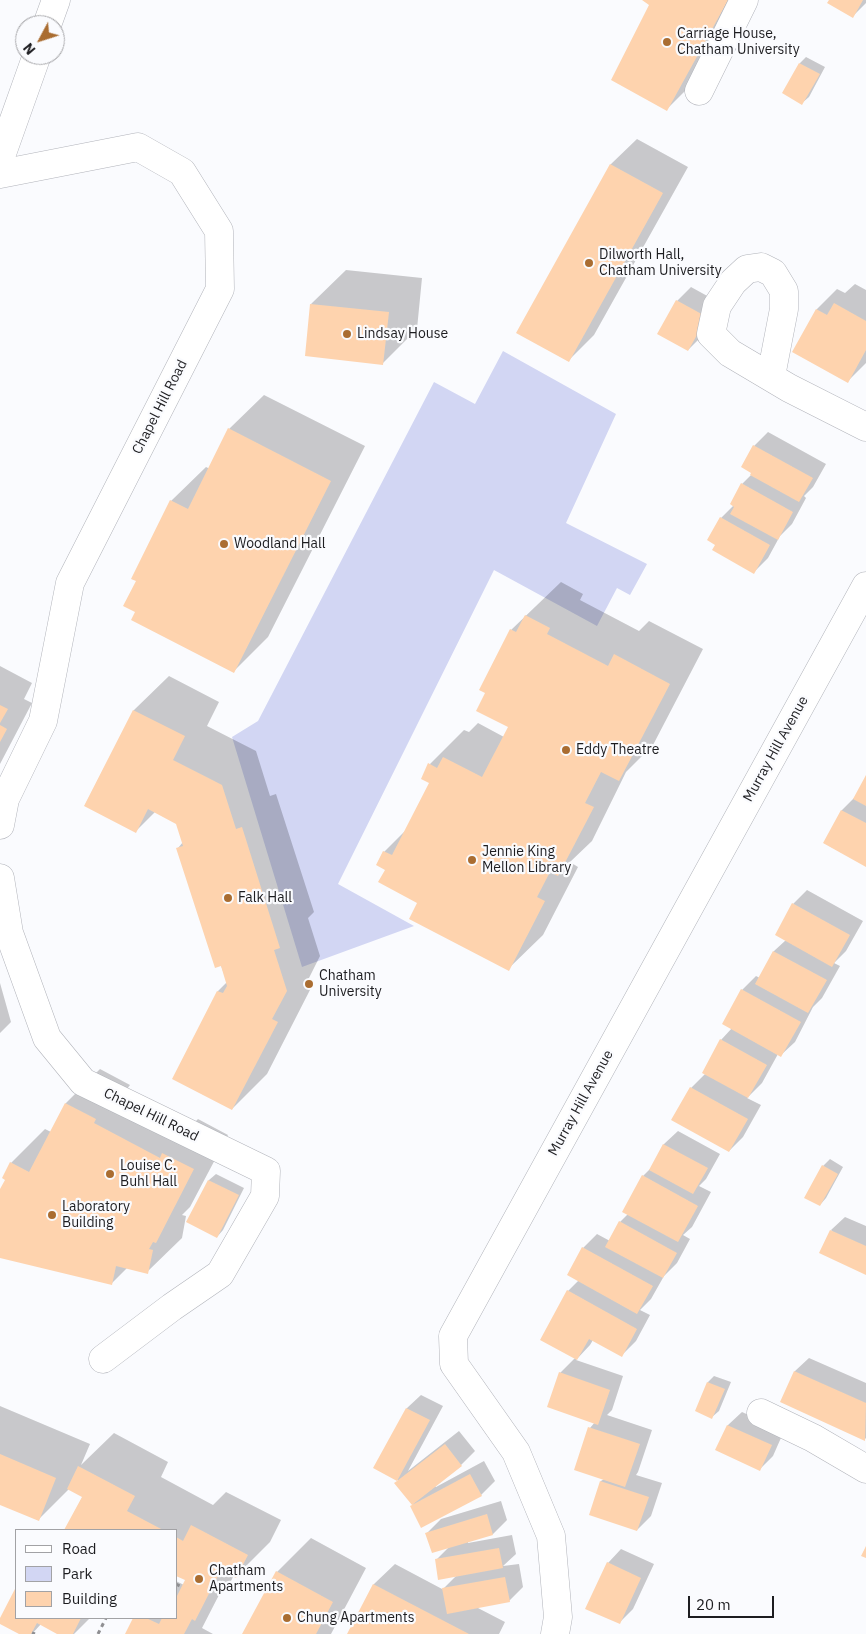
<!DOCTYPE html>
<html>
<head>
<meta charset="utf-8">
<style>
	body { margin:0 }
	#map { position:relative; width:866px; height:1634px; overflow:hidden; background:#fafbfe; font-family:"IBM Plex Sans",sans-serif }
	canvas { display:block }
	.legend { position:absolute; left:15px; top:1529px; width:162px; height:90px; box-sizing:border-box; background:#fafbfe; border:1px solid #a2a2a5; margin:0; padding:6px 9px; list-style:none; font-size:15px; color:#1d1d20 }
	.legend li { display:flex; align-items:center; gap:10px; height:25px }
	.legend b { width:25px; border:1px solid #a2a2a5 }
	.north { position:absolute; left:15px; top:15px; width:50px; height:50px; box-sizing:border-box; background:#fafbfe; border:1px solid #a2a2a5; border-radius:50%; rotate:230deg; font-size:14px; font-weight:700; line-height:20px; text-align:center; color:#1d1d20 }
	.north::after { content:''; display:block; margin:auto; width:18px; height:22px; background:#aa6d31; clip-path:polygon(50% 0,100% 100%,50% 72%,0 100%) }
	.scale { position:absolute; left:688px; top:1596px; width:86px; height:22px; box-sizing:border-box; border:2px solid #1d1d20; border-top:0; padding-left:6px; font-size:15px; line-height:18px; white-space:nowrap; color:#1d1d20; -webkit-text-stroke:4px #fafbfe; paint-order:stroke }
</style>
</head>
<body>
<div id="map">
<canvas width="866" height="1634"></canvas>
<ul class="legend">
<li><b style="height:6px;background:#fff"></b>Road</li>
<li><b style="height:14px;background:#d2d6f3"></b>Park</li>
<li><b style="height:14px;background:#fed3ae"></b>Building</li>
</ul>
<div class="north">N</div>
<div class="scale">20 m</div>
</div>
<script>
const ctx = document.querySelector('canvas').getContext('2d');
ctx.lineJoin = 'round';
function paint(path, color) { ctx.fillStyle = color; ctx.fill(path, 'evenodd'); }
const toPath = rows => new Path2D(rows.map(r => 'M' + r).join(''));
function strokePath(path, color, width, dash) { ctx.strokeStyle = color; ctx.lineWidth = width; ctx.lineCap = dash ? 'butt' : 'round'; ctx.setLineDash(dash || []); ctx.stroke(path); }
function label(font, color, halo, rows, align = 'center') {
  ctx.font = font + ' "IBM Plex Sans",sans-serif'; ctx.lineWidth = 4.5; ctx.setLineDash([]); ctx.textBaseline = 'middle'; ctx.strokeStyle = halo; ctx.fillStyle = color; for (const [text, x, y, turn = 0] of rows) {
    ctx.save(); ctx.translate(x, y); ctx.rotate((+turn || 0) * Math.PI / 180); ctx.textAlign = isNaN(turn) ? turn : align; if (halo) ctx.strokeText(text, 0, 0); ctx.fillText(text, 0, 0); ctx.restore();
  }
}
paint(toPath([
	[503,351,616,414,566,523,647,564,630,595,617,588,597,626,494,570,338,884,414,926,302,967,232,737,258,721,434,382,475,404]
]), '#d2d6f3');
paint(toPath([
	[644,0,738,0,692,84,666,110,651,4],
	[830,0,866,0,866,3,853,16],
	[806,57,825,67,809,97,802,103,800,63],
	[637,139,688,167,594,335,568,361,518,332,611,164],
	[346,270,422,278,417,329,382,364,306,355,311,304],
	[855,284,866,290,866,363,848,381,794,351,817,309,837,289,845,293],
	[691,287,720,303,702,336,688,350,677,301],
	[264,395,365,446,268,637,234,671,137,612,138,580,171,501,206,467,210,469,229,429],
	[768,432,826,464,813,487,804,496,806,498,792,524,780,536,768,558,754,572,717,545,721,518,734,505,742,484,752,474,754,446],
	[561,582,583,594,580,600,639,631,649,621,703,649,653,745,626,772,592,841,570,862,578,867,543,935,508,969,419,902,386,869,384,852,407,829,431,783,430,764,464,730,469,732,478,723,504,737,509,727,486,693,511,630],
	[0,666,32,683,24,699,32,703,0,764],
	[169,676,219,702,207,726,256,751,270,796,276,794,314,912,308,918,320,956,306,984,311,988,267,1074,232,1109,218,991,227,982,178,848,183,842,177,823,155,812,136,831,85,805,134,710],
	[866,778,866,866,824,843,842,810,855,797],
	[807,890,863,921,846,951,834,963,840,966,822,998,813,1007,795,1042,781,1055,778,1054,762,1083,747,1098,761,1105,743,1137,729,1151,691,1088,706,1073,721,1040,732,1028,724,1024,742,990,756,976,760,978,774,951,786,940,793,904],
	[0,983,11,1022,0,1033],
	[100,1069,130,1085,127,1089,194,1123,198,1119,228,1135,190,1207,182,1215,186,1216,182,1238,147,1272,127,1268,112,1283,0,1257,0,1192,6,1180,11,1163,45,1129,51,1132,66,1103],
	[678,1131,720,1154,706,1179,699,1186,711,1192,692,1227,683,1235,690,1239,677,1263,664,1276,651,1299,640,1310,650,1315,636,1341,622,1355,593,1340,590,1345,576,1360,623,1376,612,1410,607,1415,652,1430,638,1472,636,1475,662,1483,651,1516,637,1530,590,1514,601,1481,604,1479,590,1428,595,1422,560,1373,575,1358,568,1291,579,1280,583,1248,597,1234,610,1241,620,1222,628,1214,643,1176,651,1168,664,1144],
	[830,1159,843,1167,826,1198,820,1205,823,1166],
	[216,1174,244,1188,223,1230,217,1237,188,1222,209,1180],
	[845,1217,866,1226,866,1273,831,1230],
	[809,1358,866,1383,866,1438,865,1439,782,1401,795,1371],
	[714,1376,731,1382,719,1411,712,1417,708,1382],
	[421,1395,443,1406,408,1471,459,1431,475,1451,461,1465,435,1486,436,1487,484,1461,495,1481,481,1495,413,1505,396,1483,399,1481,375,1468,407,1408],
	[0,1406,90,1444,81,1465,114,1433,168,1462,161,1477,213,1505,226,1492,281,1520,270,1542,236,1576,234,1575,229,1585,220,1593,202,1628,213,1634,126,1634,135,1618,176,1618,176,1581,184,1585,187,1580,176,1574,176,1530,65,1530,83,1496,69,1489,38,1520,0,1504],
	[742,1412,784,1431,773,1456,760,1469,717,1450,728,1425],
	[501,1501,507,1520,493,1534,468,1541,468,1543,512,1535,516,1554,503,1566,519,1564,523,1587,509,1601,476,1607,505,1622,499,1634,348,1634,374,1584,395,1564,444,1590,444,1588,457,1575,436,1560,449,1547,427,1533,441,1519],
	[311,1538,366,1568,331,1634,243,1634,277,1572],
	[621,1549,654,1564,633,1609,619,1623,608,1563],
	[16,1590,16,1618,90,1618,74,1634,59,1634,41,1624,32,1634,22,1634,0,1623]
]), '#0003');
paint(toPath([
	[642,0,728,0,667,111,611,80,649,5],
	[829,0,863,0,853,18,827,3],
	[799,63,820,74,802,105,782,93],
	[610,164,663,193,569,362,516,333],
	[676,300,707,317,688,351,657,334],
	[834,303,866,321,866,350,848,383,792,352,816,309,827,315],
	[310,304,389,312,383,365,305,356],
	[228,428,331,481,234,673,131,620,135,612,123,606,136,581,131,579,170,500,188,509],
	[753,445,813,478,799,502,750,475,751,473,741,467],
	[741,483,793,512,778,540,730,514,734,507,730,504],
	[720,517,770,545,754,574,712,550,715,545,707,540],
	[525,615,550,628,547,634,608,666,614,654,670,684,619,781,601,772,585,803,594,807,558,876,550,872,537,897,545,901,509,971,409,919,417,903,378,882,385,870,376,865,383,851,392,855,429,783,421,779,428,763,437,768,443,757,482,777,508,727,476,711,485,693,479,690,510,629,516,632],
	[0,705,8,709,0,723],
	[133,710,185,736,173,760,222,785,236,829,242,827,280,948,274,950,287,991,272,1019,278,1022,232,1110,172,1079,217,991,223,993,227,986,221,966,215,968,176,848,183,846,176,824,148,809,136,833,84,806],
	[0,725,7,729,0,742],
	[866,775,866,806,853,799],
	[841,810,866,823,866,867,823,843],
	[792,903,850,935,832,967,775,935],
	[773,951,827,980,808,1013,755,984],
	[741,989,801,1022,781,1057,722,1024],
	[720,1039,767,1065,748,1098,702,1073],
	[690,1087,748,1119,729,1152,671,1120],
	[65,1103,96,1119,94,1123,160,1158,162,1153,194,1169,156,1243,153,1242,149,1249,153,1250,148,1274,116,1266,112,1285,0,1258,0,1189,5,1180,2,1178,10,1162,29,1172],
	[663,1144,708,1168,693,1194,649,1170],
	[822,1165,838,1174,820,1206,804,1198],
	[642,1175,698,1206,678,1242,622,1212],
	[208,1180,239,1195,217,1238,186,1222],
	[619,1221,677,1253,663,1278,605,1247],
	[830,1230,866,1246,866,1275,819,1253],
	[582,1247,653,1286,637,1314,567,1275],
	[567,1290,637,1329,622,1357,589,1339,577,1360,540,1340],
	[794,1371,866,1403,865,1441,780,1402],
	[559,1372,610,1390,598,1425,547,1407],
	[707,1382,725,1389,712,1419,695,1411],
	[406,1408,430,1420,397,1481,445,1444,462,1466,412,1505,470,1474,482,1496,421,1528,410,1506,412,1505,394,1483,397,1481,373,1468],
	[727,1425,772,1445,760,1471,715,1450],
	[588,1427,640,1444,625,1487,574,1470],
	[0,1454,56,1478,39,1521,0,1505],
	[78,1466,135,1496,127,1511,163,1530,64,1530,82,1497,67,1489],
	[600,1481,649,1497,637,1531,589,1515],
	[487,1514,493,1535,432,1553,425,1533],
	[191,1525,248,1555,236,1578,221,1570,195,1621,192,1619,184,1634,125,1634,133,1618,146,1618,159,1624,162,1618,176,1618,176,1598,185,1580,176,1576,176,1537,183,1541],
	[866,1546,866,1558,861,1556],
	[499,1548,503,1568,438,1580,435,1559],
	[607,1562,641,1578,620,1624,585,1609],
	[276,1571,333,1602,316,1634,242,1634],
	[505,1577,510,1602,447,1614,442,1588],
	[373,1584,469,1634,347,1634],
	[16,1587,16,1618,81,1618,73,1634,57,1634,37,1623,31,1634,19,1634,0,1624,0,1618]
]), '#fed3ae');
const minor = toPath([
	[47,25,56,0],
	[699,91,744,0],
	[0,159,37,55],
	[0,174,138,147,182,172,219,231,220,289,70,583,43,721,5,799,0,825],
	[771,376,784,309,784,291,773,273,761,267,747,269,733,282,717,306,711,334,730,353,789,388,866,427],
	[0,878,9,933,47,1038,83,1082,266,1171,265,1196,220,1274,172,1307,103,1359],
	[761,1413,813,1438,866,1469],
	[555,1634,558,1617,551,1536,516,1452,454,1364,453,1336,866,586]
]);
strokePath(minor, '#b1b3ba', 29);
strokePath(toPath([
	[176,1584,182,1587],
	[32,1633,35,1634],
	[98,1634,106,1618]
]), '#8f8f92', 3, [4, 4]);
strokePath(minor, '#fff', 28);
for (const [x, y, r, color] of [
	[667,42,5,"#aa6d31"],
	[589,263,5,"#aa6d31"],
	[347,334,5,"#aa6d31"],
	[224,544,5,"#aa6d31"],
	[566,750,5,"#aa6d31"],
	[472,860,5,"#aa6d31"],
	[228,898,5,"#aa6d31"],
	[309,984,5,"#aa6d31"],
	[110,1174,5,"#aa6d31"],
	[52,1215,5,"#aa6d31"],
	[199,1579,5,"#aa6d31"],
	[287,1618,5,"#aa6d31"]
]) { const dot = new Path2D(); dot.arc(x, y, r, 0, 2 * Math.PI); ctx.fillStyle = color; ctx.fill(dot); strokePath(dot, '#fafbfe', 2); }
label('14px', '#1d1d20', '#fafbfe', [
	["Carriage House,",677,34],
	["Chatham University",677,50],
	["Dilworth Hall,",599,255],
	["Chatham University",599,271],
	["Lindsay House",357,334],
	["Woodland Hall",234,544],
	["Eddy Theatre",576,750],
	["Jennie King",482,852],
	["Mellon Library",482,868],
	["Falk Hall",238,898],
	["Chatham",319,976],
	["University",319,992],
	["Louise C.",120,1166],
	["Buhl Hall",120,1182],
	["Laboratory",62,1207],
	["Building",62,1223],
	["Chatham",209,1571],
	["Apartments",209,1587],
	["Chung Apartments",297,1618]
], 'left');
label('14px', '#1d1d20', '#fafbfe', [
	["Chapel Hill Road",160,407,-63],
	["Murray Hill Avenue",776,749,-61],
	["Murray Hill Avenue",581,1103,-61],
	["Chapel Hill Road",151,1115,26]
]);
</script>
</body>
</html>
